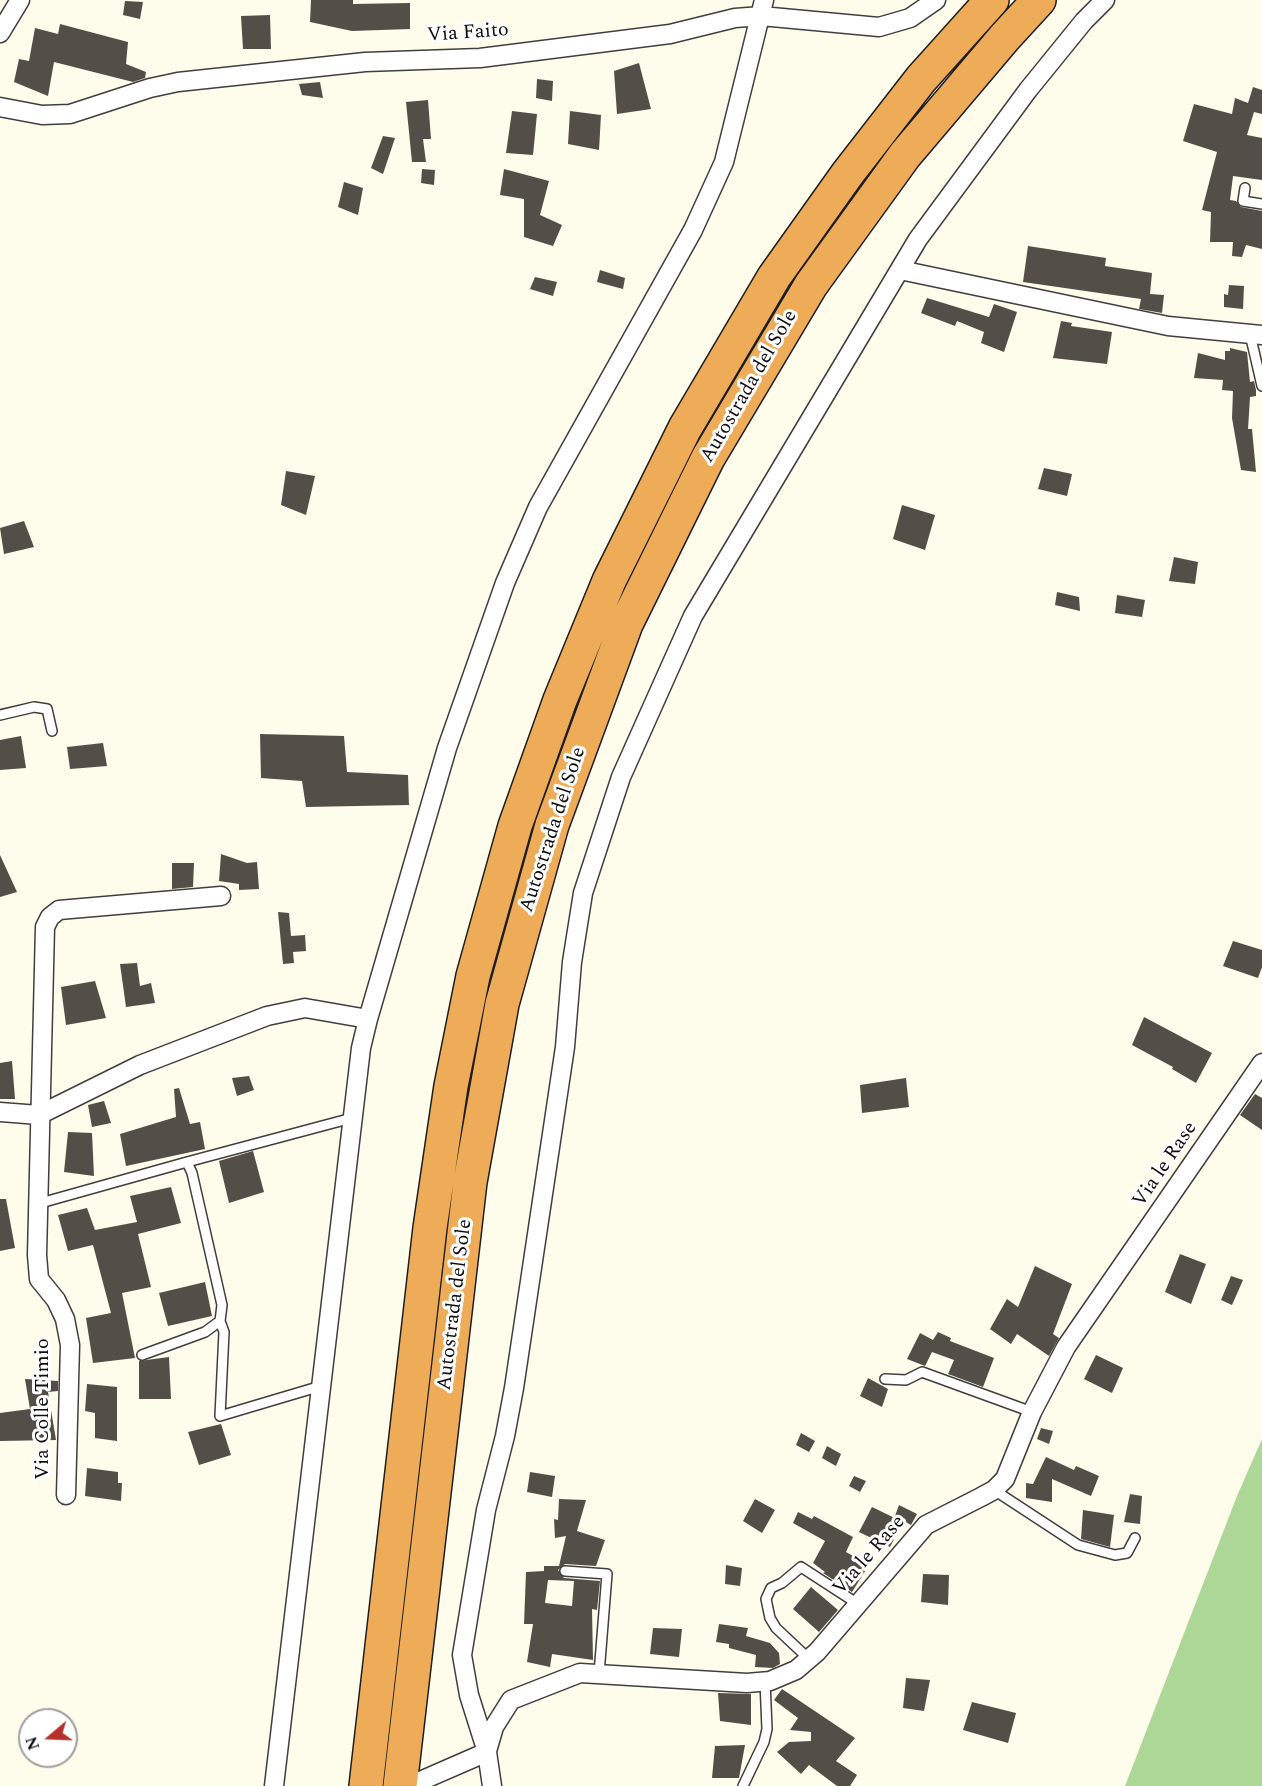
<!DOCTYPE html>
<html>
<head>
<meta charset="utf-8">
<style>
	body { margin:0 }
	#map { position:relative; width:1262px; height:1786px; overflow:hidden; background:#fefceb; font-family:Spectral,serif }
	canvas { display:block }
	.north { position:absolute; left:18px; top:1708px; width:60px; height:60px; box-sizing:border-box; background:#fff; border:2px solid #9e9e9e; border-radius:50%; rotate:251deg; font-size:16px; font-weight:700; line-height:24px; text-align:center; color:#0c0c0c }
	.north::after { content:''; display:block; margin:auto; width:21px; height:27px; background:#b6312a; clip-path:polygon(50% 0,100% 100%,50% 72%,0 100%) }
</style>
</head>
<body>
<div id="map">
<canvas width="1262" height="1786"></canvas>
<div class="north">N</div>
</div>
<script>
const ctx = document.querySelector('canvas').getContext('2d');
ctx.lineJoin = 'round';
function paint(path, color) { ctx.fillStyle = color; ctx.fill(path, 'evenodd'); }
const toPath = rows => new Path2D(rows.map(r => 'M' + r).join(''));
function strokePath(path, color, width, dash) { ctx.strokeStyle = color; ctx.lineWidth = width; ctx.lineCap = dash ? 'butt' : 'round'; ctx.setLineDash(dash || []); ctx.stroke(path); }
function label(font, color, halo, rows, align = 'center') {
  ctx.font = font + ' Spectral,serif'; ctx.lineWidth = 6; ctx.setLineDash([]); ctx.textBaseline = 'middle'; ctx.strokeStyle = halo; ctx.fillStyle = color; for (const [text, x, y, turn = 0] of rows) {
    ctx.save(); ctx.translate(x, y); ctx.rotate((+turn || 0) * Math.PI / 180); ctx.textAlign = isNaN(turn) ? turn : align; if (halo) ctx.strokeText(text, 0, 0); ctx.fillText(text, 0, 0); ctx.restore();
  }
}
paint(toPath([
	[1262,1439,1262,1786,1125,1786,1237,1496]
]), '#add797');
paint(toPath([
	[311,0,353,0,353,4,410,3,410,29,352,31,310,22],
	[125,1,143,2,140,19,123,15],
	[270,15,271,49,243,49,241,16],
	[60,24,128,42,126,64,146,72,145,78,133,82,54,62,48,96,14,82,19,59,29,61,35,28,58,34],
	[639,63,651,109,617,114,614,71],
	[537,79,553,81,552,101,536,98],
	[320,82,323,98,302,95,299,84],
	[1253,87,1262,90,1262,114,1254,112,1247,135,1262,138,1262,180,1233,176,1230,200,1236,201,1241,207,1262,211,1262,249,1246,245,1242,257,1232,256,1233,242,1210,242,1211,212,1202,210,1217,152,1183,141,1194,104,1232,114,1235,98,1248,103],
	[428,100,431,139,423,139,426,162,412,162,406,102],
	[512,111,537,114,533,155,506,153],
	[570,111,601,115,599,150,568,144],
	[383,136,395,138,383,174,371,168],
	[422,169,435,170,434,185,421,183],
	[504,169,549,181,540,215,562,225,553,246,524,237,524,199,500,195],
	[344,182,363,188,358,215,338,207],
	[1028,246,1106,258,1105,266,1152,273,1150,294,1164,295,1162,313,1139,309,1141,299,1023,282],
	[600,270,625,278,623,289,597,282],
	[535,277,557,282,553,296,530,289],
	[1229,285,1244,286,1243,309,1224,307,1224,294,1228,295],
	[927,298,989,317,994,304,1017,312,1004,352,981,343,984,332,957,321,955,326,921,313],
	[1061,321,1072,323,1071,326,1112,332,1107,364,1053,358],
	[1230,348,1247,352,1250,382,1254,381,1256,390,1256,396,1250,397,1248,429,1252,429,1256,472,1241,470,1232,418,1233,391,1222,390,1223,380,1194,378,1198,353,1225,360,1225,351,1230,351],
	[1044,468,1072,474,1067,496,1038,489],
	[286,471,315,476,306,515,281,505],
	[902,505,935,515,925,550,893,539],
	[24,521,34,547,4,554,0,528],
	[1174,557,1198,562,1195,584,1169,581],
	[1057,592,1079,597,1080,611,1055,605],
	[1117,595,1145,600,1142,617,1115,613],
	[260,734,344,736,347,772,408,775,409,805,306,807,302,781,261,778],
	[21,736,26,768,0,770,0,740],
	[103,743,107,766,70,769,67,747],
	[221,854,247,863,257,862,259,889,239,890,239,884,219,881],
	[0,855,17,892,0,897],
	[172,863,194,863,193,887,172,889],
	[278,912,289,913,291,936,305,935,306,951,293,952,294,963,283,964],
	[1233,941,1262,950,1262,967,1258,978,1223,966],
	[137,963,140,986,151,983,155,1003,126,1007,120,964],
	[95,981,106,1018,66,1025,61,987],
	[1144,1017,1212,1053,1196,1083,1172,1069,1173,1067,1132,1045],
	[12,1061,15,1099,0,1099,0,1063],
	[249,1076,254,1090,237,1096,232,1078],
	[906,1078,909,1107,862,1113,860,1085],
	[179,1088,190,1124,200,1122,205,1149,126,1166,120,1134,176,1117,174,1089],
	[1255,1094,1262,1098,1262,1130,1240,1115],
	[104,1101,111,1123,92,1127,88,1105],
	[68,1132,92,1133,94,1176,64,1172],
	[253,1151,264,1192,229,1203,219,1161],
	[171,1187,181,1223,138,1234,151,1287,122,1293,135,1358,93,1363,86,1318,111,1313,93,1245,68,1251,58,1215,87,1208,95,1230,137,1222,130,1196],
	[0,1199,6,1199,15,1248,0,1251],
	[1180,1254,1206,1264,1191,1304,1165,1292],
	[1035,1266,1072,1284,1053,1334,1059,1338,1049,1356,1017,1334,1011,1344,990,1329,1007,1299,1018,1307],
	[1231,1276,1243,1280,1232,1305,1221,1300],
	[205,1282,212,1316,168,1326,159,1293],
	[938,1332,951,1338,950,1341,994,1358,983,1387,948,1374,954,1360,932,1352,925,1366,907,1359,920,1333,933,1340],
	[1096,1355,1123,1368,1112,1393,1084,1379],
	[169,1357,171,1399,139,1399,139,1361],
	[868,1378,888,1389,882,1407,860,1396],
	[25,1379,58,1381,58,1391,48,1392,56,1440,0,1441,0,1413,30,1409],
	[87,1384,117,1387,117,1441,95,1438,95,1413,85,1411],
	[221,1424,231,1455,199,1465,188,1432],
	[1041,1428,1053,1431,1049,1444,1037,1439],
	[801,1433,815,1441,809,1452,796,1445],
	[827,1446,841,1454,836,1466,822,1458],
	[1046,1457,1074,1470,1076,1466,1099,1476,1091,1496,1052,1479,1052,1502,1026,1498,1026,1483,1033,1484],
	[87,1468,118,1472,118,1483,122,1483,121,1501,85,1496],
	[530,1472,555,1476,552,1497,527,1492],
	[854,1476,866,1481,860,1492,849,1486],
	[1130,1494,1142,1496,1140,1524,1124,1522],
	[559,1499,586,1500,577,1531,605,1540,596,1566,565,1564,558,1570,564,1578,600,1581,597,1610,592,1609,593,1660,552,1654,550,1667,527,1662,533,1624,524,1624,526,1572,544,1571,544,1566,559,1566,566,1536,555,1538,554,1519,558,1520],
	[548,1580,574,1581,572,1606,545,1603],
	[755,1499,775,1510,762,1533,743,1521],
	[899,1505,917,1514,911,1525,895,1516],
	[872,1507,903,1522,890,1547,859,1532],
	[1083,1510,1114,1515,1110,1547,1081,1539],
	[798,1512,812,1519,814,1516,853,1537,846,1552,869,1565,852,1592,823,1573,825,1572,813,1563,825,1541,793,1523],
	[726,1565,742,1568,740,1586,725,1584],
	[923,1574,949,1575,948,1605,921,1602],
	[811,1587,838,1610,819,1632,793,1609],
	[719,1624,748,1628,746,1636,770,1643,779,1653,780,1664,773,1668,755,1667,756,1655,729,1648,729,1644,716,1642],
	[653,1628,682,1629,679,1657,650,1654],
	[906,1678,930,1680,924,1711,903,1708],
	[782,1689,855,1738,836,1761,857,1775,850,1786,837,1786,809,1765,801,1774,777,1752,789,1742,811,1741,811,1732,790,1730,798,1718,774,1700],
	[718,1693,751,1694,751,1725,720,1721],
	[972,1702,1016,1713,1008,1743,963,1730],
	[745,1745,739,1778,712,1778,715,1746]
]), '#544e49');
const lane = toPath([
	[1245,188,1243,201,1262,204],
	[1250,334,1262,386],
	[0,715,34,707,47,709,52,731],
	[187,1162,352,1118],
	[37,1204,187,1162,192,1173,222,1305,220,1321,205,1332,142,1355],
	[220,1321,224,1332,220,1416,321,1386],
	[885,1379,906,1380,922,1372,1032,1412],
	[994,1490,1078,1545,1115,1555,1127,1553,1135,1538],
	[565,1571,607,1574,599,1674],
	[809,1659,776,1628,770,1618,766,1599,771,1588,782,1583,801,1567,858,1604],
	[743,1786,764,1742,767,1729,765,1681]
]);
const street = toPath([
	[0,33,20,0],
	[0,107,42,115,70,114,150,88,178,82,365,62,480,58,670,34,735,18,761,16,879,27,910,18,936,0],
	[900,270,1168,326,1262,335],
	[0,1112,39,1115,140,1065,267,1016,305,1008,368,1019],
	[66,1495,70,1345,65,1319,56,1300,39,1279,37,1255,45,927,50,917,59,910,221,896],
	[487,1751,494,1727,511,1700,580,1673,747,1683,770,1681,796,1670,817,1652,926,1525,981,1497,994,1490,1005,1479,1032,1412,1066,1347,1262,1063],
	[274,1786,361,1048,368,1019,447,748,505,583,538,507,693,230,724,162,764,0],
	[409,1786,487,1752],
	[492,1786,487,1752,469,1695,462,1655,486,1510,505,1436,514,1388,565,1047,572,962,583,893,621,777,693,616,918,239,1028,90,1084,21,1105,0]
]);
const highway = toPath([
	[366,1786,430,1228,451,1086,473,976,515,826,560,700,609,581,685,428,774,277,848,173,921,79,992,0],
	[400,1786,470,1182,502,1004,552,825,626,624,708,458,811,285,905,155,1005,37,1039,0]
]);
strokePath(lane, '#3f3f3f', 12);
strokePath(street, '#3f3f3f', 21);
strokePath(highway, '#1d1d1d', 36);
strokePath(lane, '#fff', 9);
strokePath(street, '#fff', 18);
strokePath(highway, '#eeac59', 33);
label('20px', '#0c0c0c', '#fff', [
	["Via Faito",468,34,-4],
	["Autostrada del Sole",750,387,-60],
	["Autostrada del Sole",554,830,-72],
	["Via le Rase",1166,1165,-56],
	["Autostrada del Sole",456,1305,-83],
	["Via Colle Timio",44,1409,-90],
	["Via le Rase",870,1556,-49]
]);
</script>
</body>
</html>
